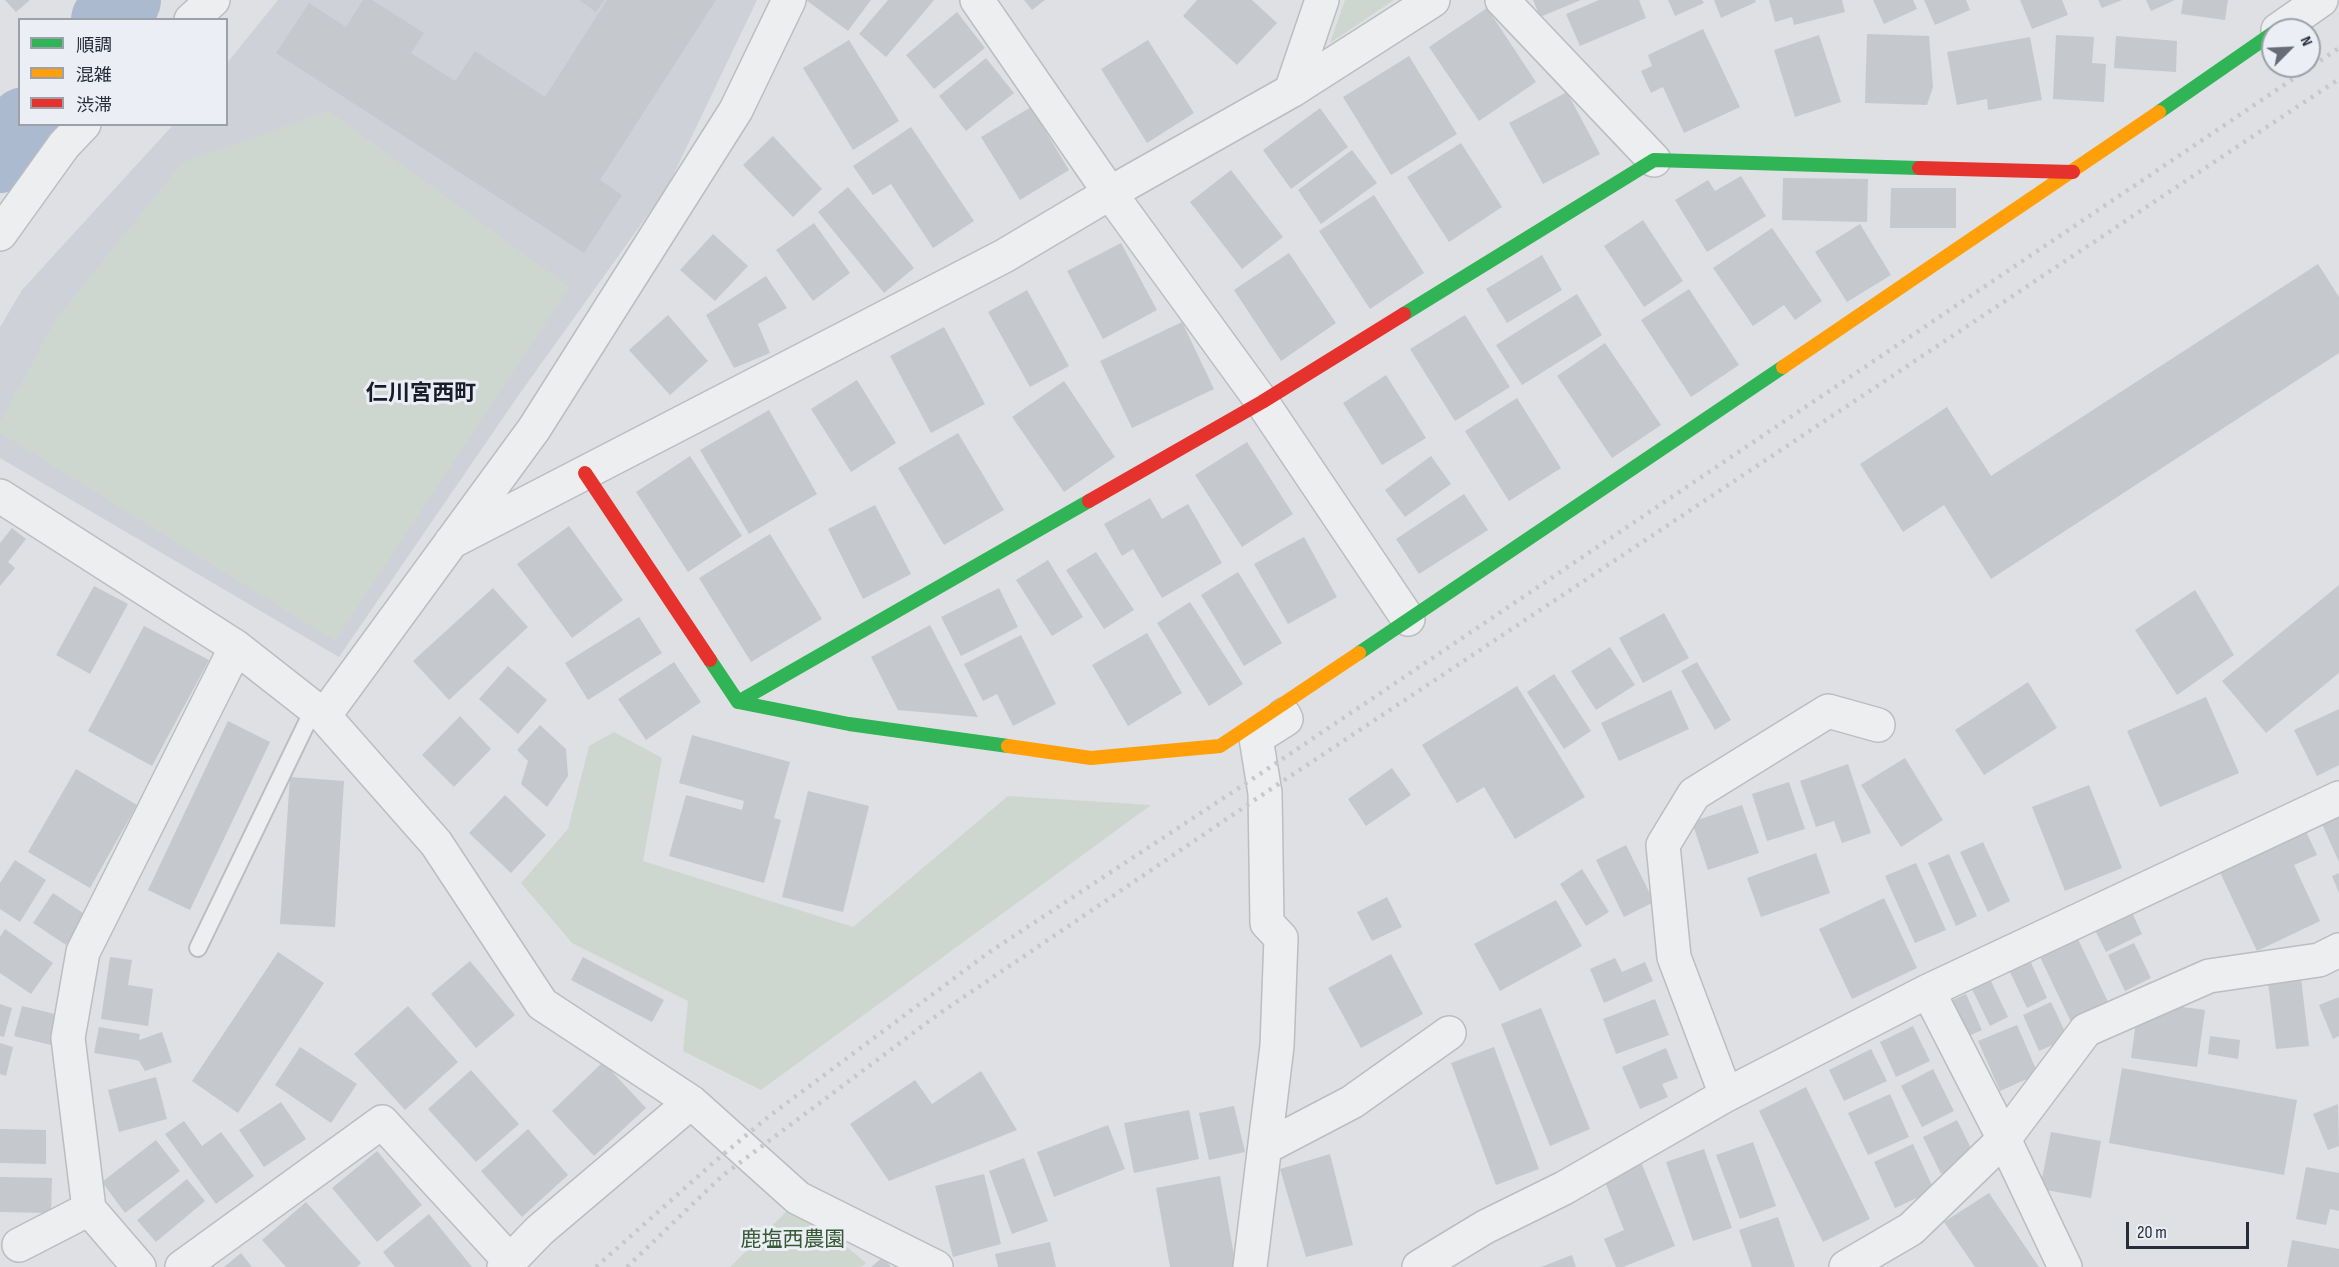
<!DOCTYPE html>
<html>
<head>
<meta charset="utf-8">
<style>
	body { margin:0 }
	#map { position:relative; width:2339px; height:1267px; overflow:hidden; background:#dee0e4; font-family:"Sofia Sans Condensed","Noto Sans JP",sans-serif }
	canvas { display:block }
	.legend { position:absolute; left:18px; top:18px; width:210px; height:108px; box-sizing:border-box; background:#ebeef4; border:2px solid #9ca0aa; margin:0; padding:8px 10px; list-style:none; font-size:18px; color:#262c3c }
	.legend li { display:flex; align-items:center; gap:12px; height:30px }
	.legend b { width:30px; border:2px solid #9ca0aa }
	.north { position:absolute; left:2261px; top:18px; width:60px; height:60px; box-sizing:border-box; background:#ebeef4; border:2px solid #9ca0aa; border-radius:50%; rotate:66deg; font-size:16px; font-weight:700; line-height:24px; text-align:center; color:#262c3c }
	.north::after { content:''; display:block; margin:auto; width:21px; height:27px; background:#666b77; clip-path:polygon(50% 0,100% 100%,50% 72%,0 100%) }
	.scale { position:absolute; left:2126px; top:1222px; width:123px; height:27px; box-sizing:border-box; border:3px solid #262c3c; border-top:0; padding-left:8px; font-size:18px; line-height:21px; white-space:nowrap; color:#262c3c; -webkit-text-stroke:4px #ebeef4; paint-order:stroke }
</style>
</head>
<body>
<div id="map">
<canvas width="2339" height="1267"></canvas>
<ul class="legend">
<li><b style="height:8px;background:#30b455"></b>順調</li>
<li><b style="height:8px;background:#ff9f0a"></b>混雑</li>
<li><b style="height:8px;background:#e5322d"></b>渋滞</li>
</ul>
<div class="north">N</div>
<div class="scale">20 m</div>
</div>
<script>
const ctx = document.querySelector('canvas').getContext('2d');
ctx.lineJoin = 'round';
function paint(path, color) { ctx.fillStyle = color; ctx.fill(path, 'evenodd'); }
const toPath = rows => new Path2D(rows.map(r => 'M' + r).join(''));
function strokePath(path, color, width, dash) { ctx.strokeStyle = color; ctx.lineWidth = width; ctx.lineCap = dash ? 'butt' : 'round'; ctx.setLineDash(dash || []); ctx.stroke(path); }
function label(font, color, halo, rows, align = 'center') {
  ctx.font = font + ' "Sofia Sans Condensed","Noto Sans JP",sans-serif'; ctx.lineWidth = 6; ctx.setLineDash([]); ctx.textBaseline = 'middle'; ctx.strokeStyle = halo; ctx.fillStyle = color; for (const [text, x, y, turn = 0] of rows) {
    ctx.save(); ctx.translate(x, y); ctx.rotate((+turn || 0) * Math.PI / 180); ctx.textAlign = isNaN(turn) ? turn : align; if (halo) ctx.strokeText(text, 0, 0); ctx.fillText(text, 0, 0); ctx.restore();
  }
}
paint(toPath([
	[278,0,757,0,667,188,518,396,339,657,0,458,0,327,22,290,173,125,226,124,227,63]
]), '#ced1d8');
paint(toPath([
	[1345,0,1394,0,1330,43],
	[329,111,569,287,335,641,0,433,0,422,56,319,182,163],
	[614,732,662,758,643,861,853,927,1008,796,1151,805,761,1090,683,1051,688,1001,572,943,521,883,568,829,589,746],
	[790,1208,841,1242,866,1263,861,1267,730,1267]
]), '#ced7cf');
strokePath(toPath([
	[108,20,124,0],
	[0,156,25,124]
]), '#acbad0', 74);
paint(toPath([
	[5,0,30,0,16,12],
	[363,0,372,0,424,33,411,53,455,81,475,51,545,97,607,0,716,0,600,180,622,195,584,253,276,53,309,3,346,27],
	[579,0,604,0,596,12],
	[806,0,871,0,848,31],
	[888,0,934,0,886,57,859,34],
	[1024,0,1045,0,1032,10],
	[1197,0,1252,0,1277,23,1237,65,1183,16],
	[1533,0,1581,0,1540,17],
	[1599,0,1639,0,1646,18,1580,46,1566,14],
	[1668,0,1702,0,1704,3,1675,16],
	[1714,0,1755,0,1756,2,1721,18],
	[1769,0,1842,0,1845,12,1794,25,1792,17,1775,22],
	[1873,0,1913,0,1917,9,1884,24],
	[1924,0,1966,0,1970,10,1935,25],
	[2020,0,2062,0,2068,15,2032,29],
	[2098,0,2122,0,2102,8],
	[2146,0,2175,0,2151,11],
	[2183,0,2228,0,2225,20,2181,14],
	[1487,8,1536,82,1479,121,1429,47],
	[957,12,985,48,934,89,906,55],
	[1703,29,1740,107,1684,133,1663,87,1651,93,1641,71,1652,66,1648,55],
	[1867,34,1929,36,1933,87,1927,105,1865,103],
	[1819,35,1841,102,1795,117,1774,50],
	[2056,35,2094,37,2092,63,2106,64,2104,102,2053,99],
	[2116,36,2177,41,2176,72,2114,68],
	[2030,37,2042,100,1988,110,1987,99,1957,105,1947,52],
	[849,40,899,121,853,150,803,68],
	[1148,40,1194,113,1147,143,1101,69],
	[1409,56,1457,134,1391,175,1343,97],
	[986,58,1014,93,966,131,939,96],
	[1567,92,1600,154,1543,184,1509,123],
	[1031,107,1069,170,1020,200,981,137],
	[1320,108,1348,147,1291,189,1263,150],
	[911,127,974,221,933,248,891,184,873,195,853,166],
	[773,136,822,189,793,217,743,165],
	[1461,143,1502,207,1449,242,1407,177],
	[1352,150,1377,183,1321,224,1298,190],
	[1231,170,1283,237,1242,269,1190,202],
	[1741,176,1766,216,1707,252,1675,200,1708,180,1715,191],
	[1783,178,1868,179,1867,222,1782,220],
	[848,187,914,268,884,293,818,212],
	[1891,188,1956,188,1956,228,1890,228],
	[1374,195,1424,273,1370,309,1319,231],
	[1643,220,1683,281,1644,307,1604,246],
	[814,223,850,273,813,301,776,250],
	[1860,224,1891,275,1847,302,1815,252],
	[1772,228,1822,301,1795,320,1784,305,1753,326,1713,268],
	[713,234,748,266,715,301,680,270],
	[1121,243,1157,310,1103,339,1067,271],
	[1289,253,1336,323,1281,361,1234,290],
	[1542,255,1562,290,1507,323,1486,289],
	[2318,264,2339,297,2339,353,1991,579,1944,505,1903,532,1860,464,1947,407,1991,476],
	[766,276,787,308,758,324,770,353,734,368,706,315],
	[1689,289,1739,365,1691,397,1641,320],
	[1027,290,1069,366,1030,387,988,312],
	[1577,294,1602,335,1522,385,1496,345],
	[668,315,708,361,670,395,629,350],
	[1465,315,1510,387,1455,421,1410,349],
	[1182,322,1214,389,1132,428,1100,361],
	[944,327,985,404,931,433,890,356],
	[1605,343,1661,425,1612,458,1557,376],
	[1386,375,1426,438,1382,465,1343,403],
	[857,380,896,443,851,472,811,409],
	[1064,381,1115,457,1064,492,1012,417],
	[1517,398,1561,468,1509,501,1465,431],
	[769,410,817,494,749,534,700,450],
	[958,433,1004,510,944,545,898,468],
	[1247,442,1293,514,1242,547,1195,475],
	[690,456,742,536,688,572,636,492],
	[1431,456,1451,484,1405,517,1385,490],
	[1464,494,1488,530,1419,574,1396,539],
	[1150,498,1162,519,1188,504,1222,563,1162,598,1133,549,1122,556,1104,524],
	[875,505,911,574,863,599,828,529],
	[569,526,623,600,572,638,517,564],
	[12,528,26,539,8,562,15,568,0,586,0,543],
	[770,534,822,619,751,662,699,578],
	[1304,537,1337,597,1288,624,1254,564],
	[1096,552,1134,610,1104,629,1066,570],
	[1048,560,1083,617,1052,636,1016,580],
	[1238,572,1282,643,1244,666,1201,595],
	[2339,585,2339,673,2266,733,2222,681],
	[94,586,128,604,90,674,56,655],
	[493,588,528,627,449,700,413,661],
	[999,588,1018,627,961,656,941,617],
	[2195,590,2234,655,2177,695,2135,630],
	[1190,602,1243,684,1209,706,1157,623],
	[1664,613,1689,658,1643,683,1619,638],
	[639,617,662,653,588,700,565,663],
	[930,625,978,717,898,710,871,657],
	[144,626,209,660,152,766,88,731],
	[1147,633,1182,693,1128,726,1092,665],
	[1021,635,1056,704,1013,726,997,694,983,701,964,664],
	[1610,647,1635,685,1596,710,1571,671],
	[674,662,701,702,646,740,618,699],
	[1697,662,1731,720,1715,730,1681,671],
	[508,666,547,700,518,734,479,699],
	[1554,674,1591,731,1564,749,1527,692],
	[2028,682,2057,728,1984,775,1955,730],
	[1517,686,1585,797,1515,839,1484,787,1457,803,1422,745],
	[1671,690,1689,729,1619,761,1601,723],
	[2206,697,2239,773,2160,807,2127,731],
	[2339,709,2339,765,2317,776,2294,730],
	[460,716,491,749,454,787,422,755],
	[228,721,270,742,190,910,148,890],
	[540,725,566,749,568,776,547,807,521,784,528,761,517,750],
	[692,735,790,762,774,818,781,820,764,883,669,856,686,795,742,810,744,801,679,783],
	[1905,758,1943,820,1901,847,1861,785],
	[1848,764,1871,833,1842,843,1834,821,1816,827,1800,781],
	[1392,768,1411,795,1366,826,1348,799],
	[76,769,137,805,90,888,28,852],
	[290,777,344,781,335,927,280,924],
	[1789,782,1805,829,1767,841,1752,794],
	[2089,785,2122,868,2065,891,2032,807],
	[808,791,869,806,843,912,782,897],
	[505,795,546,835,511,873,469,833],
	[1742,805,1759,853,1708,870,1692,822],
	[2339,814,2339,862,2321,822],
	[2304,827,2317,855,2294,865,2320,921,2257,951,2217,866],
	[1983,842,2010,901,1988,912,1960,852],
	[1626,845,1654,902,1624,917,1596,860],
	[1816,853,1830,893,1761,917,1747,878],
	[1949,854,1977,916,1956,926,1928,863],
	[15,860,46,880,20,922,0,909,0,883],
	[1916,863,1946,930,1915,943,1885,876],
	[1582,869,1609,912,1586,926,1560,884],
	[2339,873,2339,893,2332,876],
	[53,893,86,915,66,945,33,923],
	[1387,897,1402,927,1372,941,1357,912],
	[1884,898,1917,968,1852,999,1819,929],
	[1556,900,1582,946,1500,991,1474,944],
	[2127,902,2142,934,2106,952,2090,920],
	[5,929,53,963,31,994,0,973,0,937],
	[2078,939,2109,1004,2071,1022,2040,957],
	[2134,943,2151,978,2125,991,2108,955],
	[278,952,324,983,238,1113,192,1081],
	[1391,954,1423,1014,1361,1048,1328,988],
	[110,957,132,960,128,985,153,989,148,1026,101,1019],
	[583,957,664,1000,652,1022,571,980],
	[1615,958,1622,972,1645,962,1653,981,1604,1003,1590,969],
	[2029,958,2047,998,2027,1008,2008,968],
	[470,961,515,1015,476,1048,431,994],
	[2301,978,2309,1046,2276,1049,2268,982],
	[1991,981,2008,1017,1990,1026,1972,989],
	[1966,994,1982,1030,1960,1040,1944,1004],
	[2339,997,2339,1036,2333,1039,2319,1005],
	[1655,999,1669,1035,1616,1054,1603,1019],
	[2051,1002,2068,1038,2039,1051,2023,1015],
	[0,1004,12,1008,4,1037,0,1036],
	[2160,1004,2205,1010,2197,1067,2131,1058,2137,1014,2158,1017],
	[22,1006,59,1015,51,1045,14,1036],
	[408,1006,458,1062,405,1110,354,1054],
	[1541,1008,1590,1129,1550,1146,1501,1024],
	[2017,1025,2038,1074,2000,1091,1978,1041],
	[1913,1026,1930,1061,1896,1077,1880,1042],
	[99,1027,140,1034,139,1040,162,1032,172,1062,145,1071,139,1061,136,1060,94,1053],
	[2210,1036,2240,1040,2238,1059,2208,1054],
	[0,1043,13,1047,6,1076,0,1074],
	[300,1047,357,1084,331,1123,275,1085],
	[1494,1047,1539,1169,1496,1185,1451,1063],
	[1666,1048,1678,1078,1662,1084,1668,1097,1640,1109,1622,1067],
	[1871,1049,1887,1081,1844,1101,1829,1070],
	[603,1062,646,1108,594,1156,552,1111],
	[2122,1068,2297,1100,2284,1175,2109,1143],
	[1933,1069,1954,1111,1922,1127,1901,1086],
	[471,1070,519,1124,476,1162,428,1109],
	[981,1071,1017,1130,889,1181,850,1124,915,1080,932,1104],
	[156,1077,167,1119,119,1132,108,1090],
	[1806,1087,1870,1219,1823,1242,1759,1111],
	[1890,1094,1909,1137,1868,1155,1848,1113],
	[281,1102,306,1139,264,1167,239,1130],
	[2338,1104,2339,1146,2328,1150,2313,1114],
	[1234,1106,1245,1152,1209,1160,1199,1113],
	[1189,1110,1199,1159,1134,1173,1124,1123],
	[1957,1120,1975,1156,1941,1174,1923,1137],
	[184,1121,202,1146,221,1132,254,1176,216,1204,165,1134],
	[1108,1125,1125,1169,1054,1197,1037,1152],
	[0,1129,46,1130,46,1164,0,1163],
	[528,1129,568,1175,522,1217,481,1171],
	[2051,1132,2101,1141,2091,1198,2040,1189],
	[156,1140,180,1171,125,1213,102,1182],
	[1753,1142,1776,1206,1740,1219,1716,1155],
	[1913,1144,1934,1190,1895,1208,1874,1162],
	[1704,1149,1732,1228,1693,1241,1666,1162],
	[377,1151,422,1205,377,1242,332,1188],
	[1330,1154,1353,1245,1306,1257,1280,1169],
	[1024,1158,1048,1221,1012,1234,989,1171],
	[1641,1162,1675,1246,1623,1267,1616,1267,1604,1239,1624,1230,1603,1177],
	[2306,1167,2339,1173,2339,1211,2330,1209,2326,1225,2296,1219],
	[984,1174,1001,1244,953,1257,935,1186],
	[1220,1176,1236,1267,1170,1267,1156,1188],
	[0,1177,52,1178,51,1213,0,1212],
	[187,1179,205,1201,156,1242,137,1220],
	[1989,1193,2039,1267,1975,1267,1944,1222],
	[306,1202,361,1263,357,1267,286,1267,262,1240],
	[429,1214,472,1267,395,1267,383,1252],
	[1778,1217,1795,1267,1752,1267,1739,1230],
	[2292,1240,2339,1249,2339,1267,2287,1267],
	[1050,1242,1056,1267,998,1267,995,1254],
	[241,1253,252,1267,224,1267],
	[1572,1255,1576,1267,1541,1267],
	[883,1257,891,1267,871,1267]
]), '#c5c8cc');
const lane = toPath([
	[198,948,314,708]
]);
const street = toPath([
	[977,0,1110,193,1262,402,1408,619],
	[1502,0,1654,160],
	[191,20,213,0],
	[2278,30,2321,0],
	[1291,91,1322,0],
	[0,234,64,145,84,124],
	[0,496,236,647,324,716,436,843,542,1004,691,1102,798,1198,936,1267],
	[451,542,1004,256,1110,193,1291,91,1433,0],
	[324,716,534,429,736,110,789,0],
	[1928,991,2004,1139,2065,1267],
	[1726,1095,1674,957,1663,845,1694,794,1828,711,1878,725],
	[1266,1147,1352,1102,1449,1033],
	[89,1209,68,1038,83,952,236,647],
	[19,1245,89,1209,139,1267],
	[182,1267,382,1122,510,1261],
	[504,1267,540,1230,691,1102],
	[1250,1267,1277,1046,1281,938,1267,923,1265,793,1256,738,1286,719,1284,715],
	[1419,1267,1485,1227,1564,1188,1726,1095,1928,991,2339,798],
	[1846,1267,1911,1229,2004,1139,2086,1030,2209,976,2319,960,2339,950]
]);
strokePath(lane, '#bbbdc0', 20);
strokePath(street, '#bbbdc0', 36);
strokePath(lane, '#edeef0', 16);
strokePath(street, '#edeef0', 33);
strokePath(toPath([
	[2159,112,2273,33],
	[1404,314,1654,160,1919,168],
	[1359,653,1783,367],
	[710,660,738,702,849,724,1008,746],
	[738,702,1089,501]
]), '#30b455', 14);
strokePath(toPath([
	[1783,367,2159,112],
	[1008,746,1091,758,1220,746,1359,653]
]), '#ff9f0a', 14);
strokePath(toPath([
	[1919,168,2073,172],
	[585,473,710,660],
	[1089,501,1262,402,1404,314]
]), '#e5322d', 14);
strokePath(toPath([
	[596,1267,713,1163,768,1117,988,953,1263,772,2339,48],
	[627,1267,722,1176,940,1013,1265,793,2339,79]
]), '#c7c8cb', 4.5, [3, 6]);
label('21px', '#365833', '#ebeef4', [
	["鹿塩西農園",793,1241]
]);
label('bold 22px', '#181d2c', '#ebeef4', [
	["仁川宮西町",421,394]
]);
</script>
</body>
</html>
